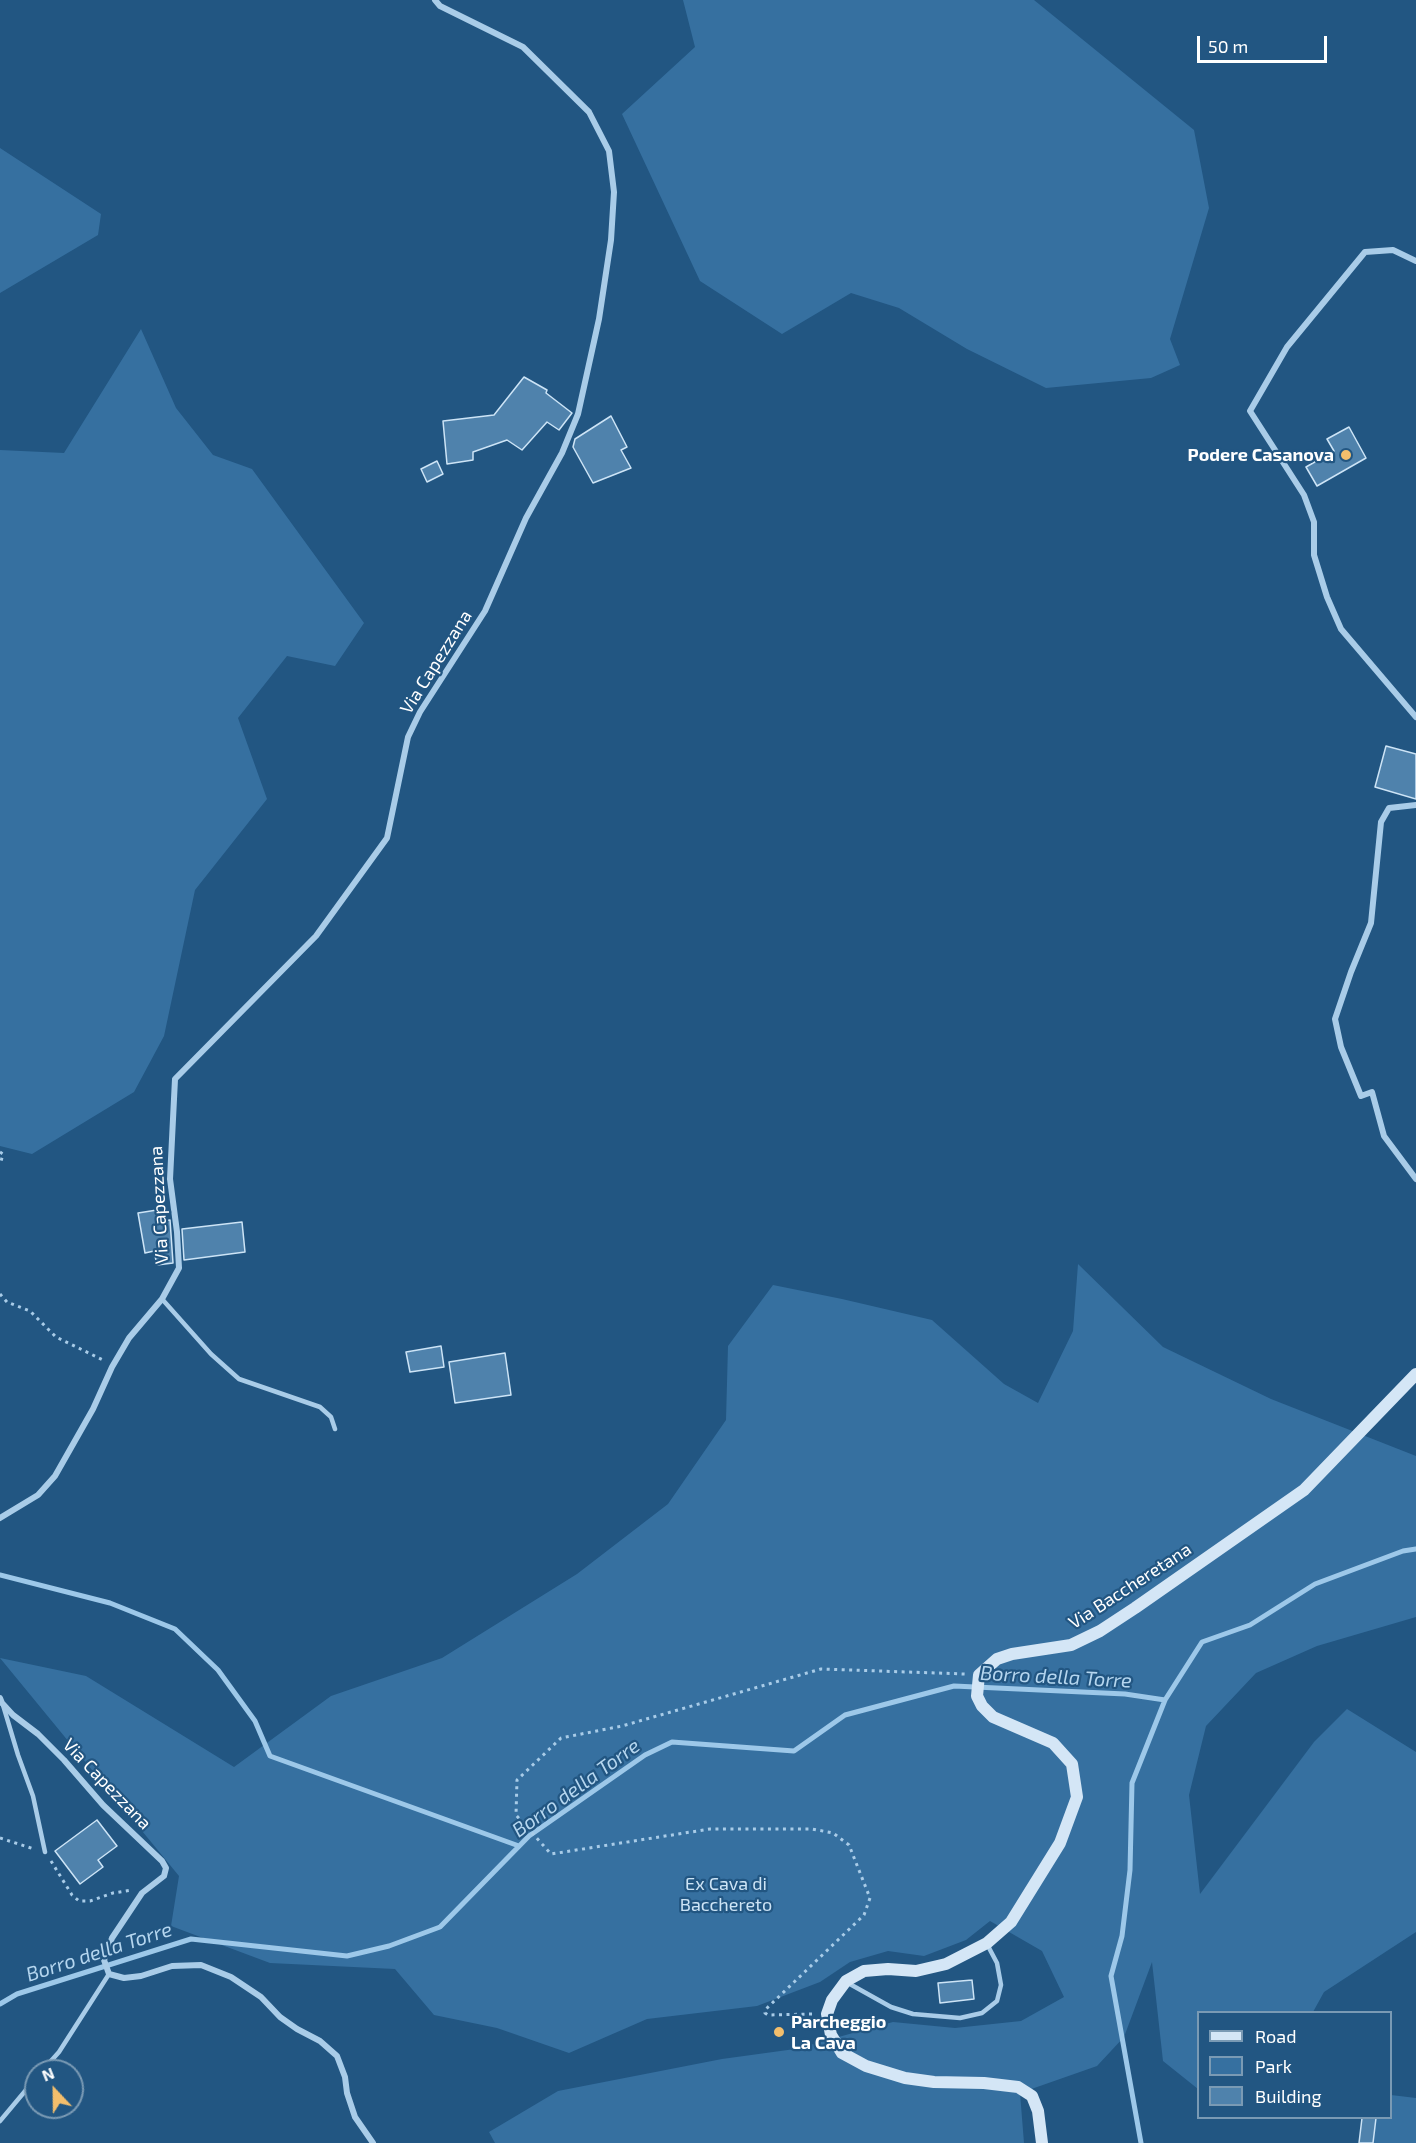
<!DOCTYPE html>
<html>
<head>
<meta charset="utf-8">
<style>
	body { margin:0 }
	#map { position:relative; width:1416px; height:2143px; overflow:hidden; background:#225682; font-family:"Exo 2",sans-serif }
	canvas { display:block }
	.legend { position:absolute; left:1197px; top:2011px; width:195px; height:108px; box-sizing:border-box; background:#225682; border:2px solid #7a9ab4; margin:0; padding:8px 10px; list-style:none; font-size:18px; color:#fff }
	.legend li { display:flex; align-items:center; gap:12px; height:30px }
	.legend b { width:30px; border:2px solid #7a9ab4 }
	.north { position:absolute; left:24px; top:2059px; width:60px; height:60px; box-sizing:border-box; background:#225682; border:2px solid #7a9ab4; border-radius:50%; rotate:338deg; font-size:16px; font-weight:700; line-height:24px; text-align:center; color:#fff }
	.north::after { content:''; display:block; margin:auto; width:21px; height:27px; background:#f3be6c; clip-path:polygon(50% 0,100% 100%,50% 72%,0 100%) }
	.scale { position:absolute; left:1197px; top:36px; width:130px; height:27px; box-sizing:border-box; border:3px solid #fff; border-top:0; padding-left:8px; font-size:18px; line-height:21px; white-space:nowrap; color:#fff; -webkit-text-stroke:4px #225682; paint-order:stroke }
</style>
</head>
<body>
<div id="map">
<canvas width="1416" height="2143"></canvas>
<ul class="legend">
<li><b style="height:8px;background:#d4e6f6"></b>Road</li>
<li><b style="height:16px;background:#3670a0"></b>Park</li>
<li><b style="height:16px;background:#4f82ac"></b>Building</li>
</ul>
<div class="north">N</div>
<div class="scale">50 m</div>
</div>
<script>
const ctx = document.querySelector('canvas').getContext('2d');
ctx.lineJoin = 'round';
function paint(path, color) { ctx.fillStyle = color; ctx.fill(path, 'evenodd'); }
const toPath = rows => new Path2D(rows.map(r => 'M' + r).join(''));
function strokePath(path, color, width, dash) { ctx.strokeStyle = color; ctx.lineWidth = width; ctx.lineCap = dash ? 'butt' : 'round'; ctx.setLineDash(dash || []); ctx.stroke(path); }
function label(font, color, halo, rows, align = 'center') {
  ctx.font = font + ' "Exo 2",sans-serif'; ctx.lineWidth = 4.5; ctx.setLineDash([]); ctx.textBaseline = 'middle'; ctx.strokeStyle = halo; ctx.fillStyle = color; for (const [text, x, y, turn = 0] of rows) {
    ctx.save(); ctx.translate(x, y); ctx.rotate((+turn || 0) * Math.PI / 180); ctx.textAlign = isNaN(turn) ? turn : align; if (halo) ctx.strokeText(text, 0, 0); ctx.fillText(text, 0, 0); ctx.restore();
  }
}
paint(toPath([
	[683,0,1034,0,1194,130,1209,208,1170,339,1180,365,1151,378,1046,388,967,349,899,308,851,293,782,334,700,281,622,114,695,47],
	[0,148,101,214,98,235,0,293],
	[141,329,176,408,213,455,252,469,364,623,335,666,287,656,238,718,267,799,195,890,164,1036,134,1092,32,1154,0,1146,0,450,64,453],
	[1078,1264,1163,1347,1271,1399,1416,1456,1416,1617,1317,1646,1256,1673,1206,1726,1189,1795,1200,1894,1314,1742,1347,1709,1416,1752,1416,1932,1324,1992,1313,2012,1198,2012,1198,2089,1163,2061,1152,1962,1124,2037,1097,2066,1020,2093,1024,2143,495,2143,489,2132,558,2091,722,2059,795,2049,893,2022,955,2028,1021,2021,1064,1997,1042,1951,990,1921,966,1940,924,1956,888,1951,850,1962,820,1982,757,2006,647,2019,569,2053,497,2028,434,2015,395,1969,270,1963,171,1926,179,1876,0,1658,86,1676,234,1767,331,1696,442,1658,577,1574,668,1504,726,1420,728,1346,773,1285,842,1299,932,1320,1004,1384,1038,1403,1073,1331],
	[1391,2095,1416,2098,1416,2143,1359,2143,1362,2118,1390,2118]
]), '#3670a0');
strokePath(toPath([
	[0,1575,110,1603,175,1629,218,1670,255,1721,270,1756,519,1846],
	[0,2004,17,1994,191,1939,347,1956,389,1946,440,1927,529,1836,645,1755,672,1742,794,1751,845,1715,954,1686,1125,1694,1165,1700],
	[1141,2143,1111,1976,1122,1936,1130,1870,1132,1783,1165,1700,1202,1642,1250,1625,1315,1584,1403,1551,1416,1549]
]), '#9dc8e9', 5);
const building = toPath([
	[524,377,547,390,546,393,572,413,559,430,547,422,522,450,507,440,473,452,473,460,447,464,443,421,494,415,524,377],
	[611,416,627,447,621,450,631,468,593,483,573,447,575,439,611,416],
	[1349,427,1366,458,1317,486,1306,467,1334,451,1327,439,1349,427],
	[437,461,443,474,427,482,421,469,437,461],
	[1386,746,1416,754,1416,799,1375,787,1386,746],
	[157,1210,159,1222,170,1220,173,1263,157,1265,154,1251,145,1253,138,1213,157,1210],
	[242,1222,245,1252,184,1260,182,1229,242,1222],
	[441,1346,444,1367,410,1372,406,1352,441,1346],
	[505,1353,511,1395,455,1403,449,1362,505,1353],
	[97,1820,117,1846,98,1860,103,1867,80,1884,55,1851,97,1820],
	[972,1980,974,1999,940,2003,938,1983,972,1980],
	[1362,2118,1376,2118,1373,2143,1359,2143,1362,2118]
]);
paint(building, '#4f82ac');
strokePath(building, '#cde4f6', 1.5);
strokePath(toPath([
	[0,1152,3,1154,0,1165],
	[0,1294,7,1302,30,1311,56,1337,103,1360],
	[0,1838,34,1849],
	[51,1861,72,1895,79,1901,90,1901,113,1893,132,1890],
	[812,2014,768,2015,765,2013,766,2009,864,1915,870,1898,849,1845,833,1833,812,1829,710,1829,551,1854,516,1815,517,1780,561,1738,622,1726,821,1669,965,1674]
]), '#a9cce8', 3, [3, 4.5]);
strokePath(toPath([
	[162,1299,211,1354,239,1379,320,1407,331,1417,335,1429],
	[3,1705,18,1755,33,1796,45,1852],
	[848,1983,891,2007,913,2014,960,2018,982,2013,997,2001,1001,1985,997,1963,988,1946],
	[42,2071,59,2052,109,1974],
	[0,2121,36,2078]
]), '#a9cce8', 4.5);
strokePath(toPath([
	[1416,261,1393,250,1365,252,1287,347,1250,411,1304,495,1314,522,1314,555,1327,597,1341,629,1416,717],
	[1416,805,1389,808,1381,822,1371,923,1351,972,1335,1019,1341,1047,1361,1096,1372,1092,1384,1136,1416,1179],
	[0,1518,38,1495,55,1476,93,1409,112,1367,129,1338,162,1299,179,1268,177,1232,170,1179,175,1079,316,936,387,838,408,737,420,712,485,611,526,518,562,453,578,414,599,319,611,240,614,192,609,151,589,112,523,47,440,6,435,0],
	[0,1698,2,1703,13,1715,38,1734,64,1760,103,1805,162,1861,166,1868,164,1876,142,1893,112,1938,104,1960,109,1974,124,1978,141,1976,172,1966,201,1965,231,1977,261,1997,280,2017,297,2029,320,2041,337,2056,345,2077,347,2093,355,2117,373,2143]
]), '#a9cce8', 6);
strokePath(toPath([
	[1042,2143,1038,2111,1032,2096,1018,2087,984,2083,934,2082,905,2078,866,2066,842,2053,831,2035,827,2014,832,2000,846,1981,864,1971,888,1969,916,1971,946,1964,987,1943,1011,1922,1060,1843,1077,1797,1072,1764,1053,1743,993,1717,982,1706,977,1696,979,1675,997,1659,1012,1654,1071,1645,1100,1631,1135,1608,1304,1490,1416,1374]
]), '#d4e6f6', 12);
for (const [x, y, r, color] of [
	[1346,455,6,"#f3be6c"],
	[779,2032,6,"#f3be6c"]
]) { const dot = new Path2D(); dot.arc(x, y, r, 0, 2 * Math.PI); ctx.fillStyle = color; ctx.fill(dot); strokePath(dot, '#225682', 2); }
label('bold 18px', '#fff', '#225682', [
	["Podere Casanova",1334,455],
	["Parcheggio",791,2022,"left"],
	["La Cava",791,2043,"left"]
], 'right');
label('18px', '#fff', '#225682', [
	["Via Capezzana",436,662,-58],
	["Via Capezzana",159,1205,-93],
	["Via Baccheretana",1130,1586,-33],
	["Via Capezzana",107,1784,46]
]);
label('18px', '#cde4f6', '#225682', [
	["Ex Cava di",726,1884],
	["Bacchereto",726,1905]
]);
label('italic 20px', '#b5d6ef', '#225682', [
	["Borro della Torre",1056,1677,3],
	["Borro della Torre",576,1788,-36],
	["Borro della Torre",99,1952,-18]
]);
</script>
</body>
</html>
